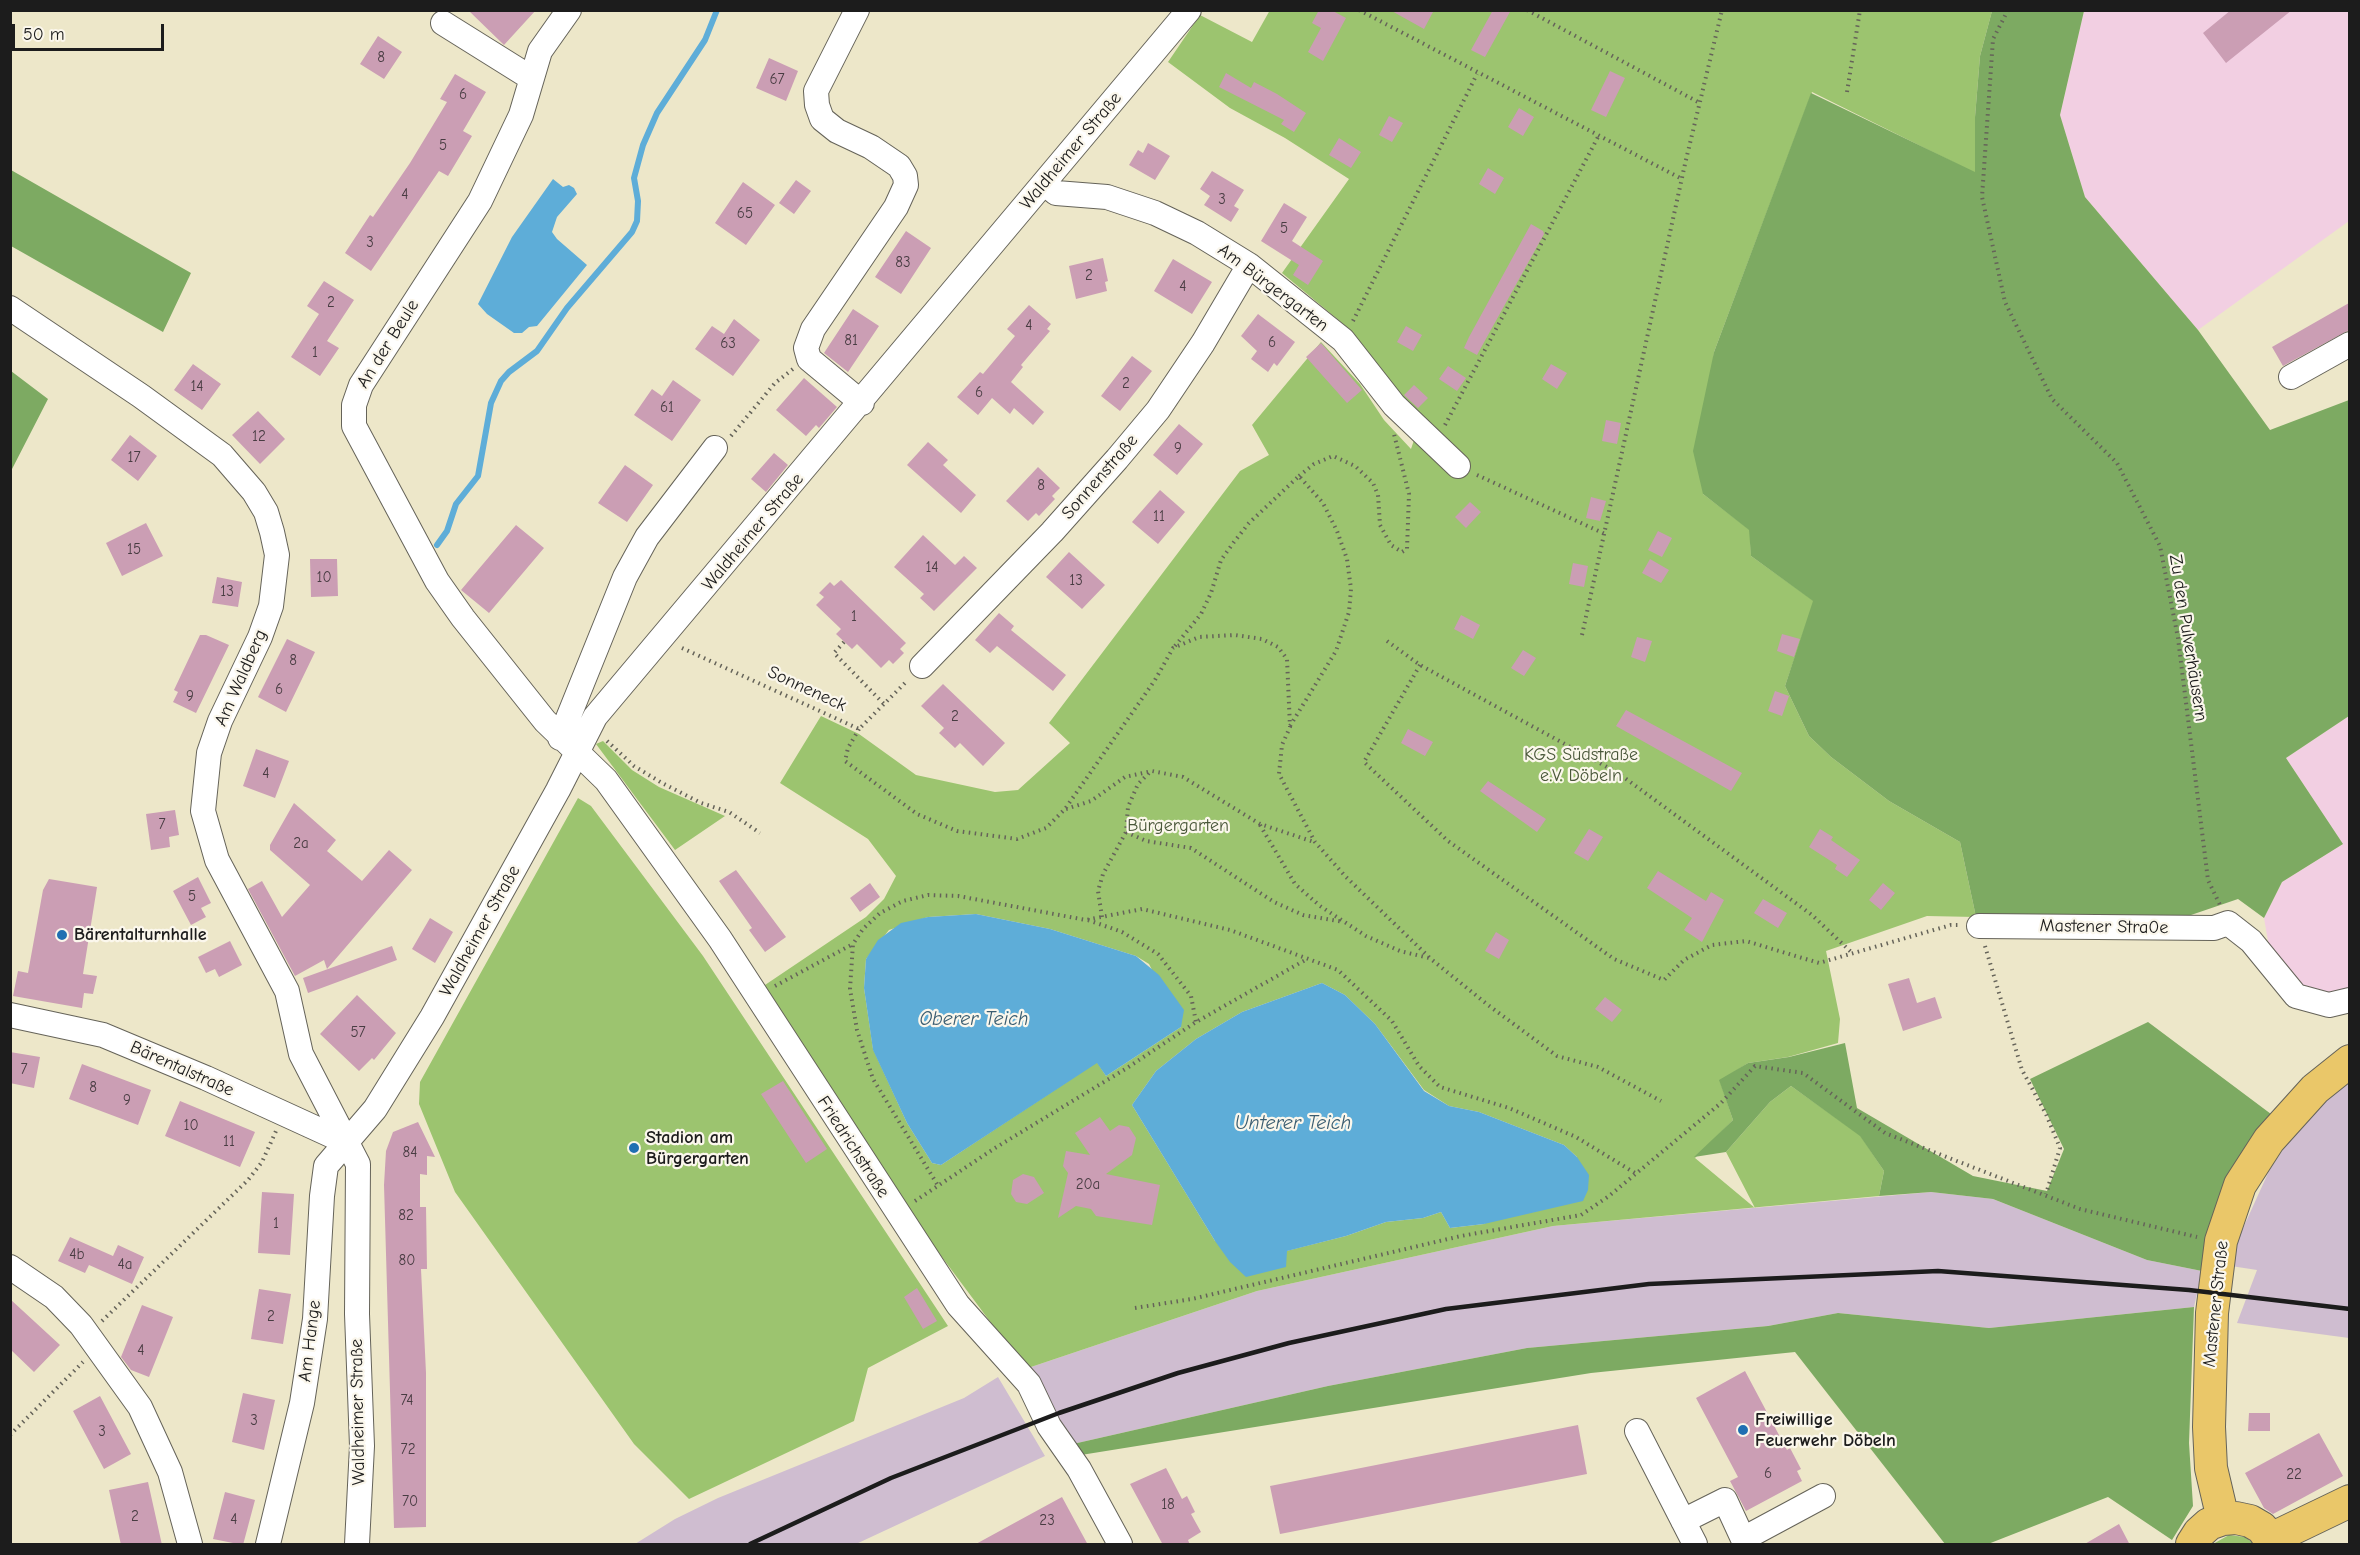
<!DOCTYPE html>
<html>
<head>
<meta charset="utf-8">
<style>
	body { margin:0 }
	#map { position:relative; width:2360px; height:1555px; overflow:hidden; background:#ede7c9; font-family:"Comic Neue",sans-serif }
	canvas { display:block }
	.frame { position:absolute; inset:0; border:12px solid #1c1c1c; pointer-events:none }
	.scale { position:absolute; left:12px; top:24px; width:152px; height:27px; box-sizing:border-box; border:3px solid #1c1c1c; border-top:0; padding-left:8px; font-size:18px; line-height:21px; white-space:nowrap; color:#1c1c1c; -webkit-text-stroke:4px #fbf7ec; paint-order:stroke }
</style>
</head>
<body>
<div id="map">
<canvas width="2360" height="1555"></canvas>
<div class="frame"></div>
<div class="scale">50 m</div>
</div>
<script>
const ctx = document.querySelector('canvas').getContext('2d');
ctx.lineJoin = 'round';
function paint(path, color) { ctx.fillStyle = color; ctx.fill(path, 'evenodd'); }
const toPath = rows => new Path2D(rows.map(r => 'M' + r).join(''));
function strokePath(path, color, width, dash) { ctx.strokeStyle = color; ctx.lineWidth = width; ctx.lineCap = dash ? 'butt' : 'round'; ctx.setLineDash(dash || []); ctx.stroke(path); }
function label(font, color, halo, rows, align = 'center') {
  ctx.font = font + ' "Comic Neue",sans-serif'; ctx.lineWidth = 4.5; ctx.setLineDash([]); ctx.textBaseline = 'middle'; ctx.strokeStyle = halo; ctx.fillStyle = color; for (const [text, x, y, turn = 0] of rows) {
    ctx.save(); ctx.translate(x, y); ctx.rotate((+turn || 0) * Math.PI / 180); ctx.textAlign = isNaN(turn) ? turn : align; if (halo) ctx.strokeText(text, 0, 0); ctx.fillText(text, 0, 0); ctx.restore();
  }
}
paint(toPath([
	[2084,11,2349,11,2349,221,2198,330,2085,197,2060,115],
	[2349,716,2349,994,2329,999,2299,991,2271,958,2264,918,2282,882,2343,844,2286,758]
]), '#f2cfe2');
paint(toPath([
	[2349,1082,2349,1338,2237,1323,2257,1270,2231,1266,2234,1248,2269,1171,2302,1121],
	[1931,1192,1993,1199,2147,1260,2202,1271,2194,1307,1989,1328,1838,1313,1768,1326,1527,1348,1328,1386,1073,1444,1028,1368,1257,1291,1553,1226],
	[998,1377,1045,1456,856,1544,635,1544,675,1519,718,1498,964,1398]
]), '#cfbdd0');
paint(toPath([
	[1270,10,1992,11,1980,56,1975,117,1975,173,1812,92,1714,352,1703,494,1750,530,1751,556,1814,601,1785,686,1809,736,1831,757,1889,801,1960,842,1976,917,1927,916,1826,951,1840,1019,1838,1043,1788,1057,1748,1063,1720,1081,1733,1120,1695,1158,1755,1208,1726,1152,1770,1102,1791,1086,1860,1135,1884,1171,1879,1196,1553,1226,1257,1291,1028,1368,1015,1355,880,1174,762,987,866,917,884,899,896,876,868,839,780,783,821,716,859,734,916,775,995,792,1018,790,1070,743,1049,723,1240,471,1269,455,1252,425,1321,342,1360,384,1384,420,1411,449,1420,422,1348,328,1282,273,1349,179,1285,138,1230,108,1168,62,1200,15,1252,42],
	[976,914,1050,929,1136,956,1149,964,1181,1027,1106,1076,1097,1062,941,1165,932,1163,907,1123,873,1049,864,988,866,959,889,930,928,917],
	[1322,983,1345,995,1375,1024,1424,1090,1449,1106,1479,1112,1564,1145,1577,1157,1484,1224,1450,1228,1441,1212,1423,1218,1386,1222,1346,1236,1286,1251,1215,1241,1132,1105,1156,1071,1196,1039,1242,1012],
	[603,741,632,770,659,787,725,816,675,850,596,744],
	[578,798,591,806,703,956,948,1326,868,1368,854,1421,689,1499,634,1444,455,1192,419,1104,420,1082],
	[2229,1535,2245,1537,2254,1544,2213,1544]
]), '#9cc46f');
paint(toPath([
	[1992,11,2084,11,2060,115,2085,197,2198,330,2270,430,2349,400,2349,716,2286,758,2343,844,2282,882,2264,918,2238,899,2191,915,1976,917,1960,842,1889,801,1831,757,1809,736,1785,686,1813,601,1751,556,1749,530,1703,494,1693,451,1714,352,1811,93,1975,172,1975,117,1980,56],
	[11,170,191,273,163,332,11,246],
	[11,371,48,399,11,471],
	[2148,1022,2275,1117,2202,1271,2147,1260,1993,1199,1931,1192,1879,1196,1884,1171,1860,1136,1791,1086,1770,1102,1726,1152,1694,1157,1733,1120,1719,1080,1748,1063,1789,1057,1845,1043,1857,1108,1973,1176,2047,1191,2064,1149,2030,1079],
	[2194,1307,2189,1443,2193,1506,2172,1540,2108,1497,1988,1544,1945,1544,1795,1352,1591,1373,1081,1455,1073,1444,1328,1386,1527,1348,1768,1326,1838,1313,1989,1328]
]), '#7daa62');
paint(toPath([
	[553,179,563,187,569,185,574,188,577,194,557,217,552,232,557,239,587,265,537,326,529,327,522,333,514,333,487,314,478,304,512,237],
	[976,914,1050,929,1136,956,1159,975,1184,1010,1181,1027,1106,1076,1097,1063,941,1165,932,1163,907,1123,873,1050,864,988,866,959,878,940,901,923,928,917],
	[1322,983,1345,995,1375,1024,1424,1091,1449,1106,1479,1112,1564,1145,1577,1157,1589,1175,1588,1190,1583,1201,1484,1224,1450,1228,1441,1212,1423,1218,1386,1222,1346,1236,1287,1251,1286,1267,1246,1277,1230,1262,1215,1241,1132,1105,1156,1071,1196,1039,1242,1012]
]), '#5eadd8');
strokePath(toPath([
	[437,545,447,531,456,504,478,476,491,403,501,381,509,372,537,351,567,308,632,232,637,221,638,201,634,178,643,145,657,113,705,40,717,10]
]), '#5eadd8', 6);
paint(toPath([
	[468,10,536,10,504,45],
	[1319,10,1331,10,1346,18,1323,61,1308,52,1321,28,1312,23],
	[1390,10,1434,10,1424,29],
	[1493,10,1511,10,1485,57,1471,50],
	[2231,10,2292,10,2226,63,2203,33],
	[378,36,402,52,384,79,360,64],
	[769,58,798,71,786,101,756,88],
	[1610,71,1625,78,1606,117,1591,110],
	[1226,73,1251,88,1254,82,1277,94,1306,113,1294,132,1281,124,1284,120,1219,87],
	[455,74,486,92,463,131,472,136,448,176,439,171,371,271,345,253,370,215,373,217,410,163,447,102,440,99],
	[1519,108,1534,117,1523,136,1508,127],
	[1389,116,1403,123,1392,142,1379,135],
	[1339,138,1361,152,1351,168,1329,155],
	[1148,143,1170,156,1155,180,1129,165,1138,150,1143,153],
	[1488,168,1504,178,1495,194,1479,184],
	[1212,171,1244,190,1234,206,1239,209,1231,222,1204,205,1210,196,1200,189],
	[796,180,811,191,794,214,779,203],
	[743,182,775,205,746,245,715,223],
	[1284,203,1307,217,1292,241,1323,261,1308,285,1293,275,1299,265,1261,241],
	[1531,224,1543,231,1544,234,1477,355,1464,348,1469,337],
	[906,231,931,248,901,294,875,277],
	[1103,258,1108,281,1105,282,1107,291,1076,299,1069,266],
	[1173,259,1212,282,1192,314,1154,291],
	[324,281,354,300,327,341,339,348,320,376,291,357,319,314,307,306],
	[2349,303,2349,330,2283,366,2272,347],
	[1029,305,1051,324,1047,329,1050,331,1021,365,1023,367,1011,382,1044,412,1033,425,1014,408,1010,414,992,398,978,415,957,397,980,372,983,374,1015,336,1007,329],
	[853,309,879,326,848,372,824,353],
	[1258,314,1295,342,1277,366,1274,363,1268,372,1251,359,1257,351,1241,336],
	[734,319,760,340,733,376,695,349,712,326,724,334],
	[1406,326,1422,335,1413,351,1397,342],
	[1321,343,1362,390,1347,403,1306,357],
	[1132,356,1152,371,1120,411,1101,396],
	[193,364,221,384,202,410,174,390],
	[1551,364,1567,373,1557,389,1542,379],
	[1448,366,1466,378,1457,391,1439,379],
	[804,378,837,407,819,428,816,425,806,436,776,410],
	[673,380,701,400,672,441,634,415,652,389,662,396],
	[1414,385,1428,398,1418,408,1404,395],
	[258,411,285,439,260,464,232,435],
	[1606,420,1621,423,1617,444,1602,441],
	[1179,424,1203,444,1177,475,1153,455],
	[130,435,157,456,138,481,111,460],
	[928,442,948,460,943,465,976,495,961,513,907,465],
	[774,453,788,465,766,492,751,479],
	[625,465,653,485,627,522,598,503],
	[1038,467,1060,488,1052,496,1055,499,1039,516,1036,513,1028,521,1006,501],
	[1160,490,1185,512,1158,544,1132,522],
	[1591,497,1606,501,1600,521,1586,518],
	[1470,502,1481,512,1466,528,1455,517],
	[146,523,163,556,122,576,106,543],
	[516,525,544,548,489,613,461,590],
	[1658,531,1672,538,1662,557,1648,550],
	[923,535,955,565,964,556,977,568,934,611,920,598,924,594,894,567],
	[1069,552,1105,585,1082,609,1046,577],
	[310,559,337,559,338,596,311,597],
	[1650,559,1669,570,1661,583,1642,573],
	[1573,563,1588,566,1584,587,1569,584],
	[217,577,242,582,238,607,212,603],
	[841,580,906,643,900,649,904,653,893,664,889,660,881,668,857,644,852,649,836,634,841,629,816,605,824,597,819,593,830,582,834,586],
	[999,613,1014,626,1011,630,1066,675,1053,691,997,646,990,653,975,640],
	[1461,615,1480,625,1473,639,1454,629],
	[1782,634,1800,639,1794,657,1777,651],
	[200,635,206,635,229,645,196,713,173,702,178,692,174,690],
	[1637,637,1652,641,1645,662,1631,657],
	[287,639,315,652,286,712,258,697],
	[1523,650,1536,658,1524,676,1511,668],
	[943,684,1005,743,983,766,960,743,955,748,939,733,944,728,921,706],
	[1775,691,1789,696,1782,716,1768,711],
	[1626,710,1742,773,1731,791,1616,726],
	[1408,729,1433,742,1425,756,1401,743],
	[256,749,289,761,275,798,243,786],
	[1488,781,1546,819,1537,832,1480,791],
	[294,803,336,840,327,851,362,881,389,850,412,870,327,969,324,960,295,976,248,889,262,881,282,917,310,885,270,850,270,845],
	[175,810,179,835,169,837,170,847,151,850,146,814],
	[1589,829,1603,837,1588,861,1574,853],
	[1820,829,1833,837,1831,840,1860,860,1847,877,1835,869,1837,865,1809,847],
	[736,870,786,937,765,952,749,930,752,928,719,881],
	[1658,871,1706,901,1711,892,1724,900,1702,942,1684,930,1692,918,1647,888],
	[198,877,211,903,201,908,206,917,191,925,173,891],
	[49,879,97,887,83,974,97,976,93,994,84,993,82,1008,13,996,18,971,28,973,43,890],
	[870,883,880,897,860,912,850,898],
	[1883,883,1895,893,1881,910,1869,900],
	[1763,899,1787,913,1778,928,1754,913],
	[430,918,453,932,435,963,412,949],
	[1496,932,1509,940,1499,959,1485,951],
	[230,941,242,965,219,977,215,969,206,973,198,957],
	[392,946,397,960,308,993,303,978],
	[1909,978,1917,1003,1935,997,1942,1018,1903,1031,1888,984],
	[357,995,396,1033,374,1060,372,1058,359,1071,320,1034],
	[1605,997,1622,1010,1612,1022,1595,1009],
	[10,1052,40,1057,34,1088,10,1083],
	[82,1064,151,1090,138,1125,69,1099],
	[783,1081,827,1149,806,1163,761,1094],
	[180,1101,255,1132,240,1167,165,1136],
	[1100,1117,1110,1131,1119,1125,1129,1127,1136,1138,1132,1155,1106,1174,1160,1185,1152,1225,1096,1216,1091,1209,1076,1206,1058,1218,1068,1173,1063,1166,1066,1151,1090,1155,1075,1133],
	[418,1122,435,1157,427,1156,427,1175,420,1174,420,1207,426,1207,427,1269,421,1269,426,1373,426,1527,394,1528,384,1185,386,1151,393,1132],
	[1023,1174,1034,1177,1044,1193,1027,1204,1016,1202,1011,1194,1013,1180],
	[262,1192,294,1194,290,1255,258,1253],
	[70,1237,113,1256,118,1245,144,1257,132,1284,89,1265,85,1273,58,1261],
	[917,1288,937,1321,923,1329,904,1297],
	[259,1289,291,1294,283,1344,251,1339],
	[10,1299,60,1345,34,1372,10,1349],
	[142,1305,173,1317,149,1377,131,1370,121,1357],
	[1745,1371,1787,1450,1790,1448,1801,1469,1797,1471,1802,1481,1746,1511,1730,1481,1738,1477,1696,1398],
	[243,1393,275,1400,264,1450,232,1442],
	[100,1396,131,1454,104,1469,73,1411],
	[2249,1413,2270,1413,2270,1431,2248,1431],
	[1578,1425,1587,1474,1280,1534,1270,1486],
	[2319,1433,2343,1476,2273,1514,2264,1508,2245,1473],
	[1166,1468,1182,1499,1187,1496,1195,1512,1191,1514,1201,1532,1188,1540,1190,1545,1163,1545,1130,1484],
	[148,1482,162,1545,121,1545,109,1490],
	[225,1492,255,1500,243,1545,213,1539],
	[1062,1497,1088,1545,974,1545],
	[2119,1524,2130,1545,2083,1545]
]), '#cb9eb4');
const minor = toPath([
	[569,10,540,51,521,115,480,201,361,385,354,405,354,426,437,581,463,618,545,721,606,780,720,939,958,1305,1029,1384,1049,1426,1079,1469,1120,1544],
	[857,10,816,91,817,105,822,119,837,131,871,147,899,166,905,176,906,185,896,207,813,329,806,348,809,359,862,403],
	[443,23,531,78],
	[1044,183,1056,193,1107,197,1155,213,1197,233,1249,265,1343,340,1394,405,1458,466],
	[10,308,141,396,222,455,254,492,266,512,272,532,277,555,271,606,260,637,220,721,209,753,203,811,217,860,287,991,301,1054,358,1164,357,1314,362,1446,357,1544],
	[2291,377,2350,344],
	[922,666,1052,532,1117,459,1158,410,1203,343,1249,265],
	[560,738,625,577,647,537,715,448],
	[1979,926,2214,928,2228,923,2251,941,2296,996,2329,1005,2350,1000],
	[10,1015,103,1035,206,1078,348,1143],
	[10,1267,54,1297,81,1325,140,1407,170,1472,190,1544],
	[1637,1431,1695,1544],
	[1683,1521,1725,1500,1743,1539,1823,1496],
	[268,1544,302,1403,315,1319,322,1196,326,1166,375,1109,432,1017,558,790,595,717,1189,10]
]);
const major = toPath([
	[2223,1519,2211,1468,2209,1427,2212,1313,2221,1241,2240,1185,2269,1140,2315,1089,2350,1061],
	[2271,1539,2350,1501],
	[2192,1544,2199,1533,2209,1524,2223,1519,2236,1518,2250,1521,2262,1528,2273,1544]
]);
strokePath(minor, '#656359', 26);
strokePath(major, '#656359', 34);
strokePath(toPath([
	[1359,10,1682,179],
	[1527,10,1700,103],
	[2008,10,1993,39,1982,197,2005,302,2052,399,2117,463,2160,546,2178,638,2208,880,2220,905],
	[1847,92,1860,10],
	[1353,321,1477,74],
	[1445,425,1598,137],
	[731,436,775,383,793,369],
	[1477,475,1605,534],
	[1299,476,1314,464,1333,456,1355,466,1373,483,1378,495,1380,525,1391,545,1402,552,1407,549,1409,494,1394,434],
	[1582,635,1685,164,1722,10],
	[1387,641,1420,665,1618,773,1812,915,1851,952],
	[844,642,834,653,884,704],
	[1175,646,1201,614,1211,593,1221,560,1234,542,1249,523,1299,476,1323,503,1337,531,1347,559,1351,589,1349,612,1336,651,1290,726],
	[682,648,859,729,907,681],
	[1420,665,1364,762,1448,841,1614,959,1664,980,1684,960,1712,945,1746,941,1819,963,1951,925,1960,925],
	[859,729,848,748,845,761,917,814,957,831,1017,839,1046,828,1065,809,1155,680,1173,648,1199,637,1235,635,1262,639,1278,647,1287,659,1290,727,1282,745,1279,774,1315,842,1346,877,1431,959,1488,1005,1557,1056,1598,1067,1661,1101],
	[607,741,634,766,662,783,701,803,729,812,760,833],
	[1066,809,1091,801,1125,777,1152,771,1183,777,1260,824,1314,842],
	[1260,825,1295,884,1320,906,1366,936,1400,951,1429,958],
	[1126,832,1146,841,1191,848,1274,902,1303,915,1344,922],
	[1102,917,1098,891,1103,874,1126,832,1128,807,1138,784,1151,771],
	[1088,920,1122,932,1158,954,1191,996,1196,1022],
	[1985,946,2022,1070,2046,1114,2060,1148,2046,1194],
	[775,986,853,944],
	[937,1184,873,1079,857,1030,850,989,853,944,863,929,880,913,903,901,928,895,958,896,1086,920,1142,909,1230,930,1338,970,1392,1021,1419,1066,1440,1087,1509,1108,1576,1137,1635,1173],
	[915,1201,995,1148,1127,1068,1196,1022,1307,959],
	[1135,1308,1192,1299,1461,1236,1581,1215,1609,1196,1721,1103,1755,1066,1803,1073,1885,1133,2080,1209,2197,1237],
	[102,1321,248,1180,262,1162,276,1131],
	[10,1435,83,1362]
]), '#656359', 4, [1.5, 4.5]);
strokePath(minor, '#fff', 24);
strokePath(major, '#eac769', 32);
strokePath(toPath([
	[750,1544,891,1478,1059,1413,1178,1373,1289,1343,1446,1309,1649,1284,1938,1271,2189,1290,2350,1309]
]), '#1c1c1c', 4.5);
for (const [x, y, r, color] of [
	[62,935,6,"#1f6fb2"],
	[634,1148,6,"#1f6fb2"],
	[1743,1430,6,"#1f6fb2"]
]) { const dot = new Path2D(); dot.arc(x, y, r, 0, 2 * Math.PI); ctx.fillStyle = color; ctx.fill(dot); strokePath(dot, '#fbf7ec', 2); }
label('15px', '#483c42', null, [
	["8",381,58],
	["67",777,80],
	["6",463,95],
	["5",443,146],
	["4",405,195],
	["3",1222,200],
	["65",745,214],
	["5",1284,229],
	["3",370,243],
	["83",903,263],
	["2",1089,276],
	["4",1183,287],
	["2",331,303],
	["4",1029,326],
	["81",851,341],
	["6",1272,343],
	["63",728,344],
	["1",315,353],
	["2",1126,384],
	["14",197,387],
	["6",979,393],
	["61",667,408],
	["12",259,437],
	["9",1178,449],
	["17",134,458],
	["8",1041,486],
	["11",1159,517],
	["15",134,550],
	["14",932,568],
	["10",324,578],
	["13",1076,581],
	["13",227,592],
	["1",854,617],
	["8",293,661],
	["6",279,690],
	["9",190,697],
	["2",955,717],
	["4",266,774],
	["7",162,825],
	["2a",301,844],
	["5",192,897],
	["57",358,1033],
	["7",24,1070],
	["8",93,1088],
	["9",127,1101],
	["10",191,1126],
	["11",229,1142],
	["84",410,1153],
	["20a",1088,1185],
	["82",406,1216],
	["1",276,1224],
	["4b",77,1255],
	["80",407,1261],
	["4a",125,1265],
	["2",271,1317],
	["4",141,1351],
	["74",407,1401],
	["3",254,1421],
	["3",102,1432],
	["72",408,1450],
	["6",1768,1474],
	["22",2294,1475],
	["70",410,1502],
	["18",1168,1505],
	["2",135,1517],
	["4",234,1520],
	["23",1047,1521]
]);
label('18px', '#1c1c1c', '#fbf7ec', [
	["Waldheimer Straße",1071,151,-50],
	["Am Bürgergarten",1273,288,37],
	["An der Beule",388,344,-58],
	["Sonnenstraße",1100,477,-49],
	["Waldheimer Straße",753,532,-50],
	["Zu den Pulverhäusern",2188,638,81],
	["Am Waldberg",241,678,-66],
	["Sonneneck",807,689,25],
	["Mastener Stra0e",2104,927,1],
	["Waldheimer Straße",480,931,-61],
	["Bärentalstraße",182,1069,24],
	["Friedrichstraße",853,1147,57],
	["Mastener Straße",2216,1304,-84],
	["Am Hange",310,1341,-83],
	["Waldheimer Straße",358,1412,-91]
]);
label('18px', '#495739', '#fbf7ec', [
	["KGS Südstraße",1581,755],
	["e.V. Döbeln",1581,776],
	["Bürgergarten",1178,826]
]);
label('bold 18px', '#1c1c1c', '#fbf7ec', [
	["Bärentalturnhalle",74,935],
	["Stadion am",646,1138],
	["Bürgergarten",646,1159],
	["Freiwillige",1755,1420],
	["Feuerwehr Döbeln",1755,1441]
], 'left');
label('italic 20px', '#3a5d71', '#fbf7ec', [
	["Oberer Teich",974,1019],
	["Unterer Teich",1293,1123]
]);
</script>
</body>
</html>
